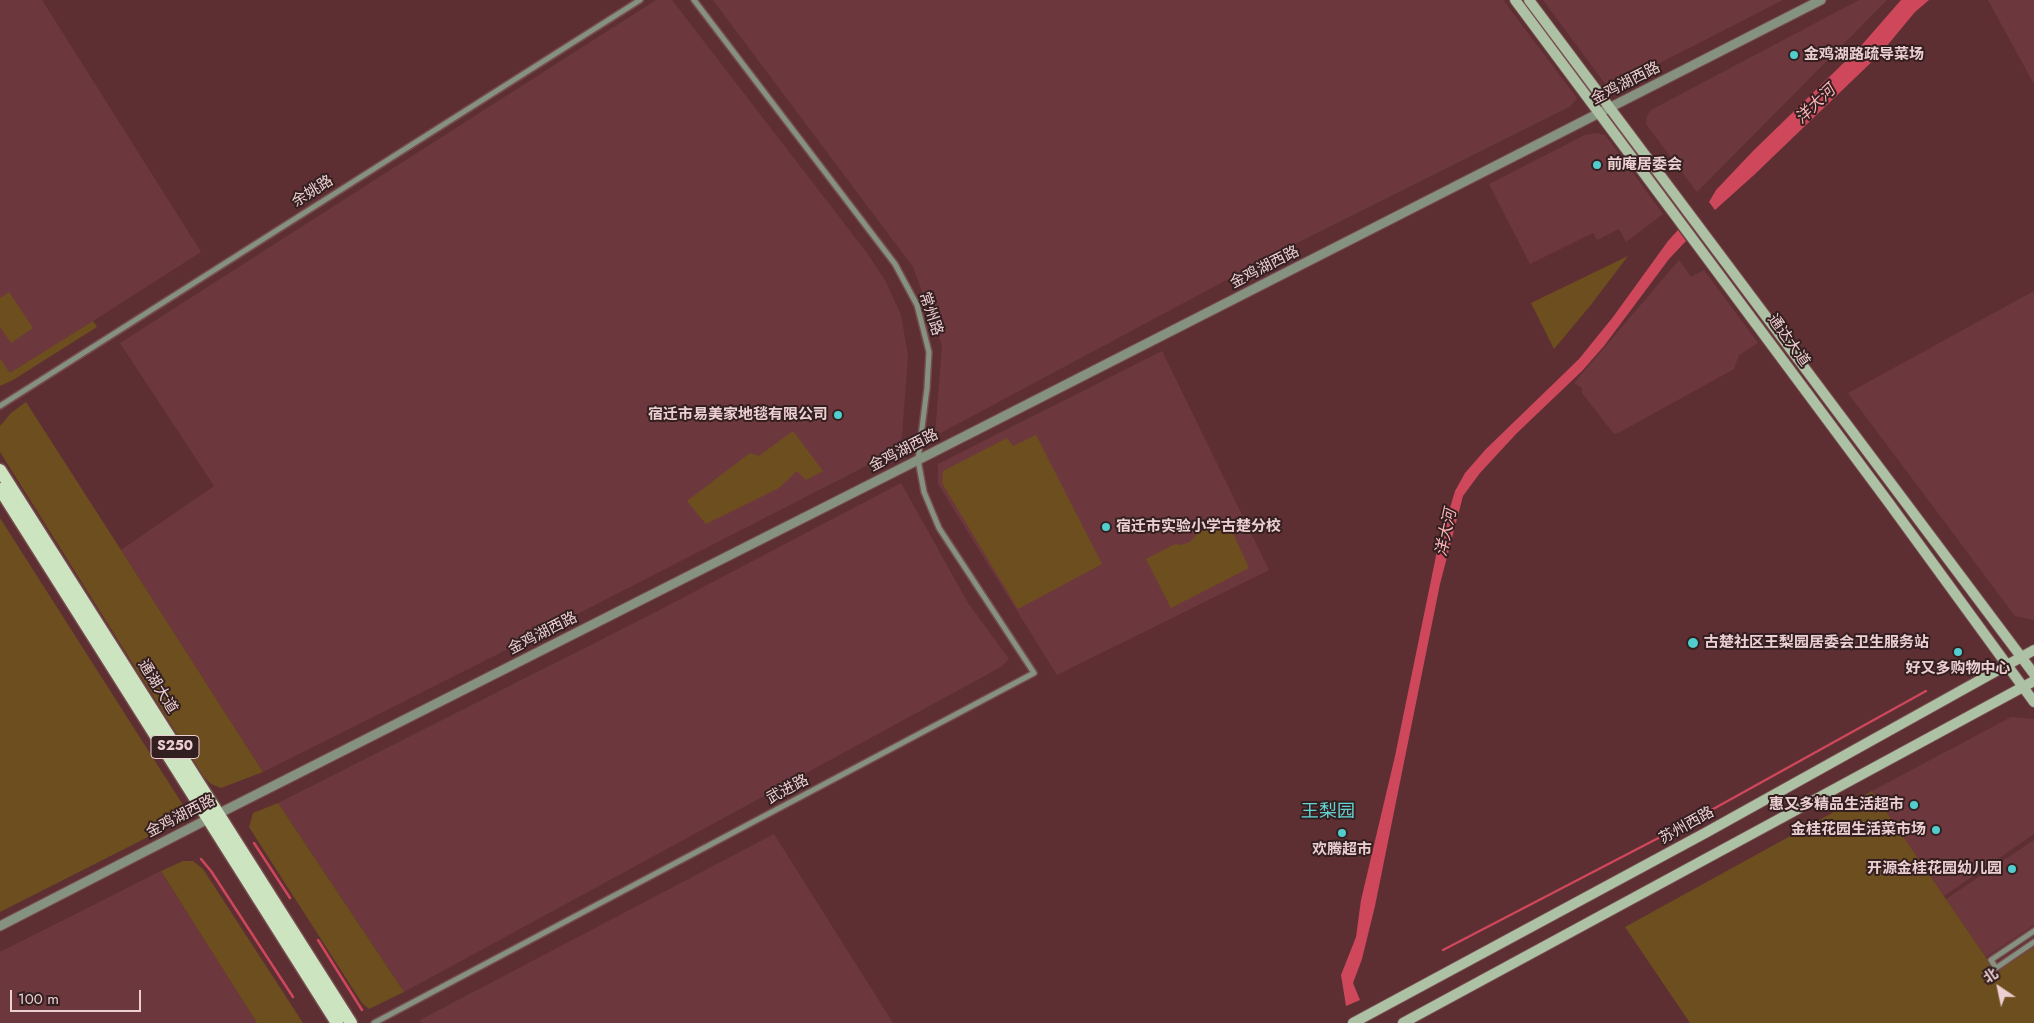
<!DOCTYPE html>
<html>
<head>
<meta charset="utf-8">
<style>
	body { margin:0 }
	#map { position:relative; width:2034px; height:1023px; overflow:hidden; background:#5d2f33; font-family:Jost,"Noto Sans SC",sans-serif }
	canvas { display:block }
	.north { position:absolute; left:1974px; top:963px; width:50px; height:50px; -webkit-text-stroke:4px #341f20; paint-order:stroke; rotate:326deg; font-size:14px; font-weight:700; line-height:20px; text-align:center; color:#eccfd0 }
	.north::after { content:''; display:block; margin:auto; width:18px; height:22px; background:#eccfd0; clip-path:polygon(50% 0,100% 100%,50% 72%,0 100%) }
	.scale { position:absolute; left:10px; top:990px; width:131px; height:22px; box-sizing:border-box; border:2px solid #eccfd0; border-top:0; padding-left:6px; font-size:15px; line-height:18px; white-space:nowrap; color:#eccfd0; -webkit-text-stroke:4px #341f20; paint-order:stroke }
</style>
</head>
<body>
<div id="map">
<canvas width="2034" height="1023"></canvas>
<div class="north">北</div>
<div class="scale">100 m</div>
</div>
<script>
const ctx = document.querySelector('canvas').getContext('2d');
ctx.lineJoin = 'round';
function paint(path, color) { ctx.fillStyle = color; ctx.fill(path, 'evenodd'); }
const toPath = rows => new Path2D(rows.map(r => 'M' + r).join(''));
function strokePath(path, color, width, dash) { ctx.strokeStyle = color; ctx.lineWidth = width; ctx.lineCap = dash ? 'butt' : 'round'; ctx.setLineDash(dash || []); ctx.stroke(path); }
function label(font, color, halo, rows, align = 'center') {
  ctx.font = font + ' Jost,"Noto Sans SC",sans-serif'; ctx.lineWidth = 4; ctx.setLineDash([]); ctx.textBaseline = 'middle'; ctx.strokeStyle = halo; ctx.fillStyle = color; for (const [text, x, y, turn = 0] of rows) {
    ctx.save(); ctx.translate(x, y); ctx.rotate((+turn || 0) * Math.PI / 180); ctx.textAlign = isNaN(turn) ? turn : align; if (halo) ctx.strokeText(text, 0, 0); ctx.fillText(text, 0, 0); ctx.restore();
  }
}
paint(toPath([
	[0,0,42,0,201,252,10,374,0,358],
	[656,0,672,0,867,253,886,282,901,315,908,356,901,448,556,625,263,772,121,550,214,486,120,343],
	[713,0,1503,0,1577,98,1571,106,1277,253,935,436,942,345,913,267],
	[1543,0,1783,0,1609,89],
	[1859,0,1887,0,1697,192,1646,124,1647,116,1651,110],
	[1988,0,2034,0,2034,84],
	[1598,133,1605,135,1663,214,1626,242,1619,229,1597,240,1593,233,1530,264,1489,184,1585,135],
	[1679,260,1691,277,1704,270,1758,343,1739,355,1734,369,1622,431,1614,434,1582,393,1582,388,1574,383],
	[2034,291,2034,620,2015,616,1848,393],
	[1162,351,1269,570,1057,675,938,484,938,464],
	[901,483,968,603,1009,659,1001,667,404,992,278,803,650,615],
	[2011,717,2034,719,2034,834,1944,896,1872,791],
	[774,834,893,1023,422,1023,420,1020],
	[2034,840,2034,925,1986,957,1946,899],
	[161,871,257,1023,0,1023,0,952]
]), '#6d383d');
paint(toPath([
	[1628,256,1590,306,1554,349,1531,303],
	[9,292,33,328,11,343,0,327,0,298],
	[93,321,97,327,13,380,0,386,0,358,10,373],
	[26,402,121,550,263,772,221,788,211,784,204,777,0,452,0,426,11,413],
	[793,431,823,471,806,480,797,471,779,488,706,524,687,501,750,453,759,456],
	[1036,435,1102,564,1018,609,942,483,943,471,1007,438,1013,446],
	[0,518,183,805,182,813,146,838,0,912],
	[1225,519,1227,520,1249,568,1171,608,1146,559,1175,544,1181,545,1190,542,1198,533],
	[1872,791,1996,972,2034,947,2034,1023,1690,1023,1625,927],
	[278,803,404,992,369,1009,362,1003,249,827,253,813],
	[183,861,193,861,203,869,303,1023,257,1023,161,871]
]), '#6d4e1e');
paint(toPath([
	[1901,0,1929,0,1915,12,1881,53,1754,175,1715,210,1709,202,1716,190,1753,151,1860,47],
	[1678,230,1686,241,1669,259,1604,346,1582,371,1517,433,1480,473,1463,496,1440,584,1375,906,1362,959,1353,983,1360,1000,1346,1006,1341,975,1356,937,1361,900,1395,756,1437,551,1455,491,1465,473,1486,449,1579,359,1613,317,1668,241]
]), '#ce475b');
strokePath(toPath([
	[1706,813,1926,691],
	[254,843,290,898],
	[201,859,211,871,293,997],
	[318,940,362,1010],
	[1443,950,1693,820]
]), '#ce475b', 2.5);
const minor = toPath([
	[0,406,640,0],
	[2034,931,1991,960,1996,968,2034,942],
	[374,1023,1034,673,939,528,924,492,918,460,927,388,929,352,917,305,895,264,694,0]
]);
const tertiary = toPath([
	[0,926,208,819,918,460,1821,0]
]);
const secondary = toPath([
	[1515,0,1889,503,2034,702],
	[1529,0,2034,674],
	[1353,1023,1707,832,2034,650],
	[1403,1023,2034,681]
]);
const primary = toPath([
	[0,470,351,1023],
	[0,489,337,1023]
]);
strokePath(minor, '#774c4f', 8);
strokePath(tertiary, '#774c4f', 11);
strokePath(secondary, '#774c4f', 12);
strokePath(primary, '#774c4f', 15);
strokePath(minor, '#869280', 5);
strokePath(tertiary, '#869280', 9);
strokePath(secondary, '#adc1a4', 10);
strokePath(primary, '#cce5c0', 12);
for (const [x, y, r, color] of [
	[1794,55,5,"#52cdcd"],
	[1597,165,5,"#52cdcd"],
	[838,415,5,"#52cdcd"],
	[1106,527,5,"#52cdcd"],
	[1693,643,6,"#52cdcd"],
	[1958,652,5,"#52cdcd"],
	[1914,805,5,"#52cdcd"],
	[1936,830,5,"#52cdcd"],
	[1342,833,5,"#52cdcd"],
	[2012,869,5,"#52cdcd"]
]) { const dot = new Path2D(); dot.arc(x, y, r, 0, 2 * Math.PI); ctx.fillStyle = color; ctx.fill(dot); strokePath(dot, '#341f20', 2); }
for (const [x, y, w] of [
	[175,747,48]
]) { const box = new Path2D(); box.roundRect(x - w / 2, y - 11.5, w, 23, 4); ctx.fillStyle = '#341f20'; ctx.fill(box); strokePath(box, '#eccfd0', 1); }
label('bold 14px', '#eccfd0', null, [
	["S250",175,747]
]);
label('bold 15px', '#eccfd0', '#341f20', [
	["金鸡湖路疏导菜场",1804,55],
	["前庵居委会",1607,165],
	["宿迁市易美家地毯有限公司",828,415,"right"],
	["宿迁市实验小学古楚分校",1116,527],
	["古楚社区王梨园居委会卫生服务站",1704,643],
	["好又多购物中心",1958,669,"center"],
	["惠又多精品生活超市",1904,805,"right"],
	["金桂花园生活菜市场",1926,830,"right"],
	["欢腾超市",1342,850,"center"],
	["开源金桂花园幼儿园",2002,869,"right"]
], 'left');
label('15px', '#eccfd0', '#341f20', [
	["金鸡湖西路",1626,84,-27],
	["余姚路",313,192,-32],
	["金鸡湖西路",1265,268,-27],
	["常州路",930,314,72],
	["通达大道",1788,341,54],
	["金鸡湖西路",904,451,-27],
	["金鸡湖西路",543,634,-27],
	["通湖大道",157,687,58],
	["武进路",788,790,-28],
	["金鸡湖西路",181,817,-27],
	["苏州西路",1687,826,-29]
]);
label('italic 16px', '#f9b5b8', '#341f20', [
	["洋大河",1816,105,-44],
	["洋大河",1447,533,-78]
]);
label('18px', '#65d2d2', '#341f20', [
	["王梨园",1328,813]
]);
</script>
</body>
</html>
